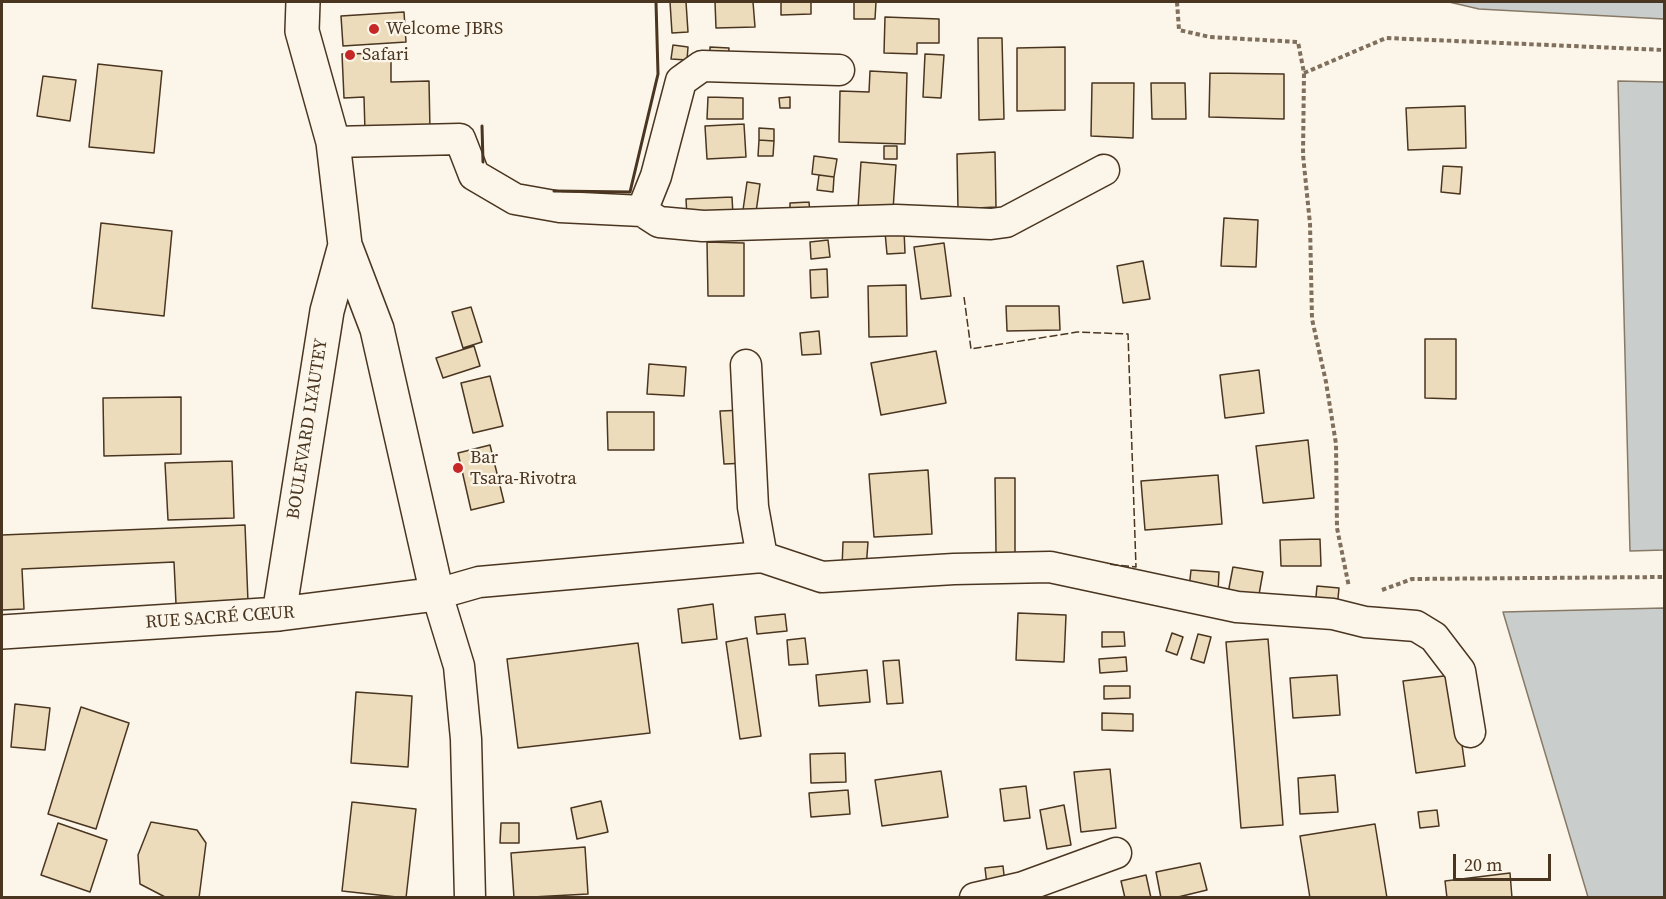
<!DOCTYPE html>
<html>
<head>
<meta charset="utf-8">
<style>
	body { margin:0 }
	#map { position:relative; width:1666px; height:899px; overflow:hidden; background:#fbf6e9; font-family:"Source Serif 4",serif }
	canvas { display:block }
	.frame { position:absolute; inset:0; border:3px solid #4a3520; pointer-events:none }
	.scale { position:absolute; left:1453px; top:854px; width:98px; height:27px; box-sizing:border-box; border:3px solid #4a3520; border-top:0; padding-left:8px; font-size:18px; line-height:21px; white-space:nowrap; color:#4a3520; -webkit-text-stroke:4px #fbf6e9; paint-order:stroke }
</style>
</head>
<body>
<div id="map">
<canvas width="1666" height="899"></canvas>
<div class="frame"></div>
<div class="scale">20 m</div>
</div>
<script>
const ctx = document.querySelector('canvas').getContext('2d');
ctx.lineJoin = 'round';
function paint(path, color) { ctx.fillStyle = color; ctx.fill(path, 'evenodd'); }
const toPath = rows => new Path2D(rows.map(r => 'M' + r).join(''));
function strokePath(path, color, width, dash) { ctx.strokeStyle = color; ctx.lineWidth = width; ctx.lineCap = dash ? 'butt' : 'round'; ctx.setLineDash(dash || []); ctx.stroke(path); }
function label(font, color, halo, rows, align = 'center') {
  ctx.font = font + ' "Source Serif 4",serif'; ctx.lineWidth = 4.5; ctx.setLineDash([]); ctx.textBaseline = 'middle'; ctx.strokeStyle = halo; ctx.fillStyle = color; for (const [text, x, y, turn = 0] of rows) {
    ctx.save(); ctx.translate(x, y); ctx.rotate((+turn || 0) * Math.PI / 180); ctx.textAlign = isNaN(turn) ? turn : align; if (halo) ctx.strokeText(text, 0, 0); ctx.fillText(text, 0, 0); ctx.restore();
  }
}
const water = toPath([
	[1449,2,1664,2,1664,19,1479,9,1449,2],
	[1618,81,1664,82,1664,550,1630,551,1618,81],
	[1664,608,1664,897,1588,897,1503,612,1664,608]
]);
paint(water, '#c9cecd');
strokePath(water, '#887966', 1.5);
const building = toPath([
	[670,2,686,2,688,32,672,33,670,2],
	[715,2,753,2,755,27,716,28,715,2],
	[781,2,811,2,811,14,781,15,781,2],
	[854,2,876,2,875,19,854,19,854,2],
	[404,12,406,42,343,46,341,16,404,12],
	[885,17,939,19,939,43,917,43,917,54,884,53,885,17],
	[978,38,1002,38,1004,119,979,120,978,38],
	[673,45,688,47,687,60,671,59,673,45],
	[710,47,729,48,728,58,710,57,710,47],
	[1065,47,1065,110,1017,111,1017,48,1065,47],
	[391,53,391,82,429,81,430,131,365,132,364,97,344,98,342,54,391,53],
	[925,54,944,55,941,98,923,97,925,54],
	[98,64,162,71,154,153,89,147,98,64],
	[870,71,907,73,905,144,839,142,840,91,869,92,870,71],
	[1210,73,1284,74,1284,119,1209,117,1210,73],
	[43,76,76,80,70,121,37,116,43,76],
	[1092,83,1134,83,1133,138,1091,136,1092,83],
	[1151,83,1185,83,1186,119,1152,119,1151,83],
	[708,97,743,98,743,119,707,119,708,97],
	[790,97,790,108,780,108,779,98,790,97],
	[1465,106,1466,148,1408,150,1406,108,1465,106],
	[744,124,746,157,707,159,705,126,744,124],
	[759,128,774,129,774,141,759,140,759,128],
	[759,140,774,141,773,156,758,156,759,140],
	[884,146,897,146,897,159,884,159,884,146],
	[995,152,996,207,958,209,957,154,995,152],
	[814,156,837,159,834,177,812,174,814,156],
	[861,162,896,165,893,210,858,208,861,162],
	[1443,166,1462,167,1460,194,1441,192,1443,166],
	[819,175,834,177,833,192,817,190,819,175],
	[747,182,760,184,756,212,743,210,747,182],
	[732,197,733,215,687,217,686,199,732,197],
	[809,202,810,214,790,215,790,203,809,202],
	[1224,218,1258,220,1256,267,1221,266,1224,218],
	[101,223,172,231,164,316,92,308,101,223],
	[904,230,905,253,887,254,885,232,904,230],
	[828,240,830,257,811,259,810,242,828,240],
	[707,242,744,243,744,296,708,296,707,242],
	[944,243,951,296,921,299,914,247,944,243],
	[1143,261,1150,299,1123,303,1117,266,1143,261],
	[827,269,828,297,811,298,810,270,827,269],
	[906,285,907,336,869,337,868,286,906,285],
	[1006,306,1059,306,1060,330,1007,331,1006,306],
	[471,307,482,342,463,348,452,312,471,307],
	[819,331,821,354,802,355,800,333,819,331],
	[1425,339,1456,339,1456,399,1425,398,1425,339],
	[474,346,480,366,443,378,436,358,474,346],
	[936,351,946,403,881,415,871,363,936,351],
	[649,364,686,367,684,396,647,394,649,364],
	[1259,370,1264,413,1225,418,1220,375,1259,370],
	[490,376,503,426,473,433,461,383,490,376],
	[181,397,181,454,104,456,103,398,181,397],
	[745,410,748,463,724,464,720,411,745,410],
	[607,412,654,412,654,450,608,450,607,412],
	[1308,440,1314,498,1263,503,1256,446,1308,440],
	[490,445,504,502,471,510,458,453,490,445],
	[232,461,234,518,168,520,165,463,232,461],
	[928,470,932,534,874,537,869,474,928,470],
	[1218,475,1222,524,1145,530,1141,481,1218,475],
	[995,478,1015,478,1015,553,996,553,995,478],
	[245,525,248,602,176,604,174,562,22,569,24,609,2,610,2,535,245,525],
	[1320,539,1321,566,1281,566,1280,540,1320,539],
	[843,542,868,542,866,569,842,568,843,542],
	[1233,567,1263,572,1258,600,1228,593,1233,567],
	[1191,570,1219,572,1218,591,1189,589,1191,570],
	[1317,586,1339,588,1337,609,1315,608,1317,586],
	[713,604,717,639,682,643,678,609,713,604],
	[1018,613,1066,615,1064,662,1016,660,1018,613],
	[785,614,787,631,757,634,755,617,785,614],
	[1102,632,1124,632,1125,646,1102,647,1102,632],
	[1172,633,1183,637,1177,655,1166,651,1172,633],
	[1198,634,1211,637,1204,663,1191,659,1198,634],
	[747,638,761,736,740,739,726,642,747,638],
	[805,638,808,664,789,665,787,640,805,638],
	[1268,639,1283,825,1241,828,1226,642,1268,639],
	[638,643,650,733,518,748,507,659,638,643],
	[1126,657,1127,671,1100,673,1099,659,1126,657],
	[899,660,903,703,887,704,883,661,899,660],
	[867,670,870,702,819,706,816,675,867,670],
	[1337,675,1340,715,1293,718,1290,678,1337,675],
	[1452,675,1465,766,1416,773,1403,681,1452,675],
	[1104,686,1130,686,1130,698,1104,699,1104,686],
	[356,692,412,696,408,767,351,763,356,692],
	[15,704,50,708,45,750,11,747,15,704],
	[81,707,129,723,96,829,48,814,81,707],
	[1102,713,1133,714,1133,731,1102,730,1102,713],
	[845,753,846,782,811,783,810,754,845,753],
	[1110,769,1116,828,1081,832,1074,772,1110,769],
	[941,771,948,817,882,826,875,780,941,771],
	[1335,775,1338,812,1300,814,1298,778,1335,775],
	[1026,786,1030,818,1004,821,1000,789,1026,786],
	[848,790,850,814,811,817,809,793,848,790],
	[601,801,608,832,577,839,571,808,601,801],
	[352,802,416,809,406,898,342,891,352,802],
	[1064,805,1071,845,1047,849,1040,810,1064,805],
	[1437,810,1439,826,1420,828,1418,812,1437,810],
	[151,822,197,830,206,843,199,898,167,898,140,884,138,855,151,822],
	[58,823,107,840,90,892,41,875,58,823],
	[501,823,519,823,519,843,500,843,501,823],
	[1375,824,1387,898,1310,898,1300,836,1375,824],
	[585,847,588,894,514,898,511,853,585,847],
	[1200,863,1207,890,1174,898,1161,898,1156,872,1200,863],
	[1003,866,1005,884,987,885,985,868,1003,866],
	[1510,873,1512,898,1447,898,1445,881,1510,873],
	[1146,875,1151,898,1125,898,1121,881,1146,875]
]);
paint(building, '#ecdcbc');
strokePath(building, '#4a3520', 1.5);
const minor = toPath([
	[333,142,460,139,474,175,515,199,560,207,642,211,656,176,681,81,702,66,839,70],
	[642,211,659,222,703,226,896,220,991,224,1006,222,1104,170],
	[746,365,753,507,762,557,822,577,954,569,1050,567,1237,607,1333,614,1365,622,1416,626,1434,637,1460,671,1470,732],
	[470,898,466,739,459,666,437,594,479,582,762,557],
	[975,898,1023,887,1116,853]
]);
const tertiary = toPath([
	[279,614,327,311,345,245],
	[2,632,279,614,437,594,377,329,345,245,333,142,302,31,303,2]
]);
strokePath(minor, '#4a3520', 33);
strokePath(tertiary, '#4a3520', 36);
strokePath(toPath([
	[1177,2,1179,30,1210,37,1298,42,1304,73,1303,155,1310,224,1312,319,1326,382,1336,444,1337,528,1349,587],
	[1304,73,1386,38,1664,50],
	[1382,590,1412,579,1664,577]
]), '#7f6f5c', 4, [4.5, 3]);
strokePath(minor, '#fbf6e9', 30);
strokePath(tertiary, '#fbf6e9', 33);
strokePath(toPath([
	[964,297,971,349,1077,332,1128,334,1136,567,1107,564]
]), '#4a3520', 1.5, [8, 3]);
strokePath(toPath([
	[482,126,483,162],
	[554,191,630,192,658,74,656,2]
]), '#4a3520', 3);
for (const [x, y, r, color] of [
	[374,29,6,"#c62828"],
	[350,55,6,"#c62828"],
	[458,468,6,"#c62828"]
]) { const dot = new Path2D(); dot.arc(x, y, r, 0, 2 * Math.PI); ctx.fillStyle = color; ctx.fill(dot); strokePath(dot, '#fbf6e9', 2); }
label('18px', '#4a3520', '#fbf6e9', [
	["Welcome JBRS",386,29],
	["Safari",362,55],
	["Bar",470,458],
	["Tsara-Rivotra",470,479]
], 'left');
label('18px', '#4a3520', '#fbf6e9', [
	["BOULEVARD LYAUTEY",308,429,-81],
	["RUE SACRÉ CŒUR",220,618,-4]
]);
</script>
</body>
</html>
